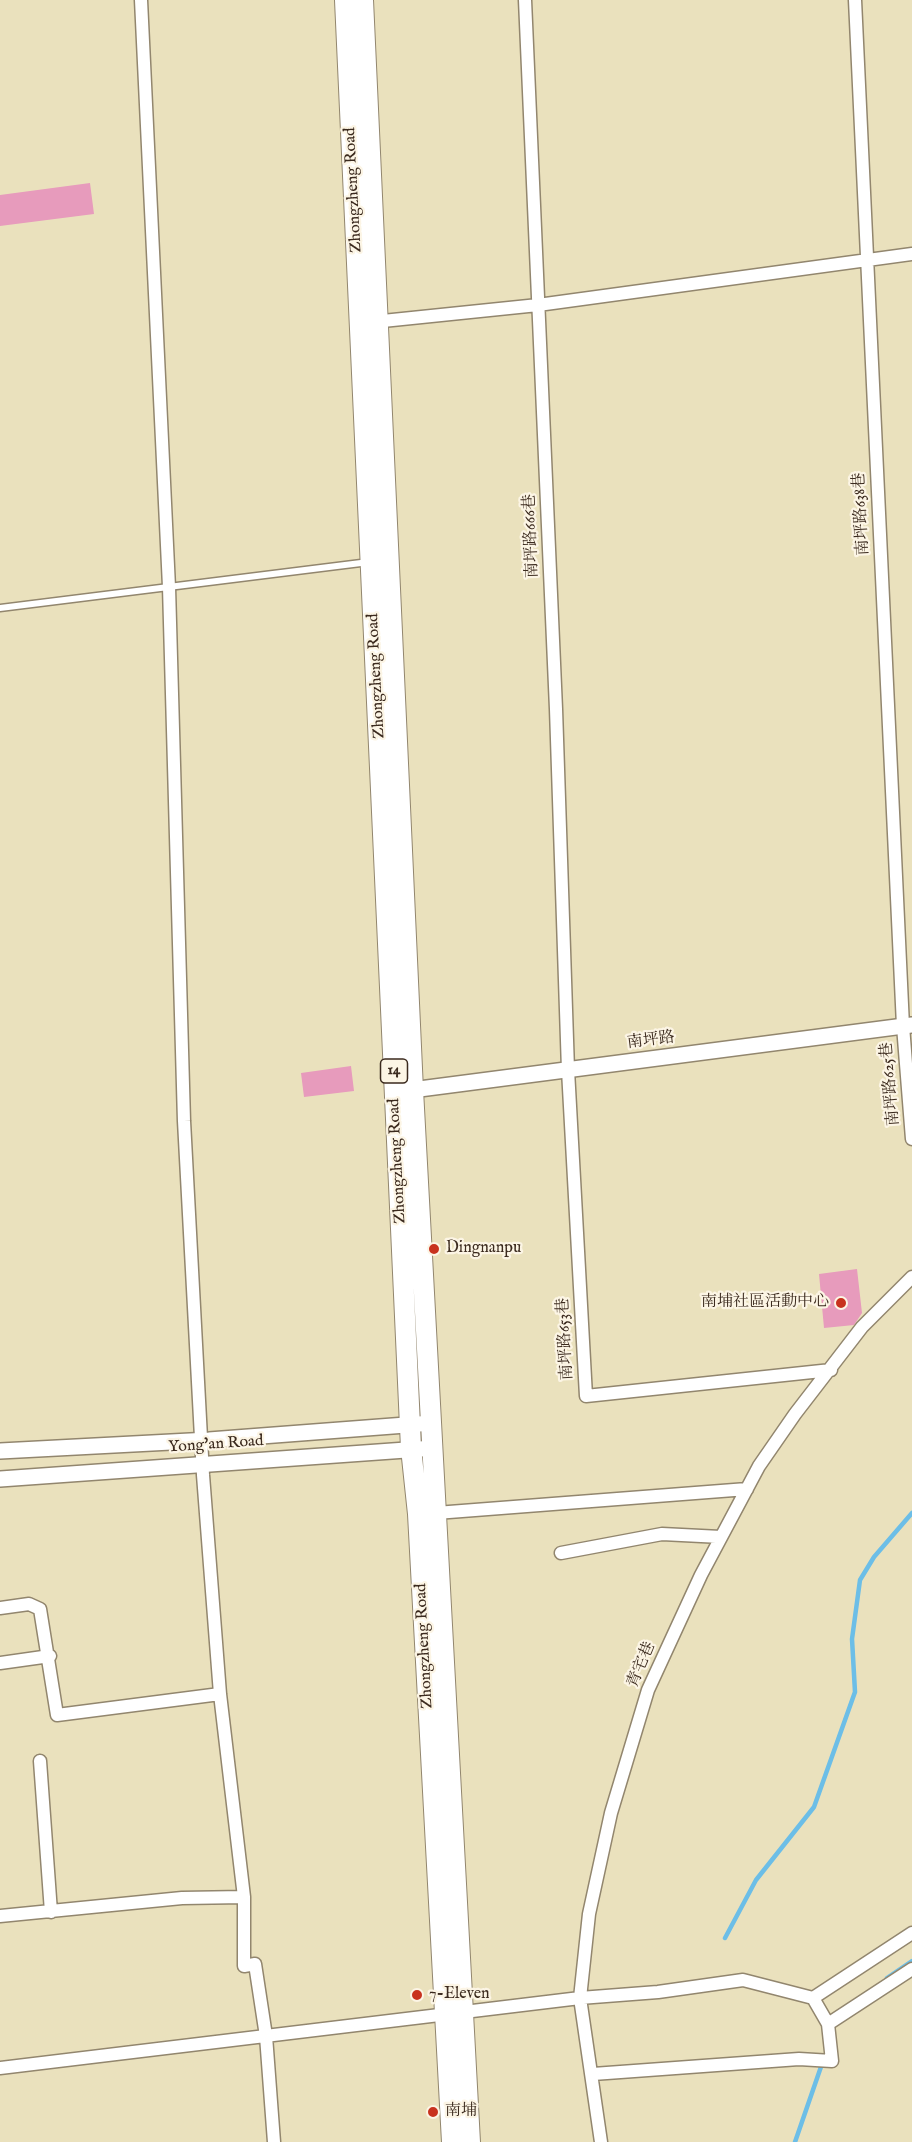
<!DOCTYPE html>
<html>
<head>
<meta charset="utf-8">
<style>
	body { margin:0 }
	canvas { display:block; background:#eae1bd }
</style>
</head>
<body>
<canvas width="912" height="2142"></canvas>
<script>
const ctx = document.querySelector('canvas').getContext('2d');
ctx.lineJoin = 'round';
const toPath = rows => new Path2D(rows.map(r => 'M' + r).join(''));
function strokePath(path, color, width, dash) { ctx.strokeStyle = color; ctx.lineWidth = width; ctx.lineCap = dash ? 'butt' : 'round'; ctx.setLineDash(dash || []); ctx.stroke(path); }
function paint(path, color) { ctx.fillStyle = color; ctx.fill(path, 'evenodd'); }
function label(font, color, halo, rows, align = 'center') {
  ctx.font = font + ' "IM FELL English","Noto Serif TC",serif'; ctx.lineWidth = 4.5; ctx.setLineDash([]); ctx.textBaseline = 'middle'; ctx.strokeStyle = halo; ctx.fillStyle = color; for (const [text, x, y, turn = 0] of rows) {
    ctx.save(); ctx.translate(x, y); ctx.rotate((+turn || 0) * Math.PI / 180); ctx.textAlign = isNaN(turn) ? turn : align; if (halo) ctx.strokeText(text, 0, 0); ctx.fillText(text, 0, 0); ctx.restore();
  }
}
strokePath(toPath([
	[725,1938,756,1880,814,1807,855,1692,852,1639,860,1580,874,1557,912,1513],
	[887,1978,912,1961],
	[795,2142,823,2061]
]), '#6cbee7', 4.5);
paint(toPath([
	[90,183,94,214,0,226,0,195],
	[351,1066,354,1091,304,1097,301,1073],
	[857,1269,862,1313,854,1325,824,1328,819,1274]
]), '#e79bbc');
const service = toPath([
	[0,608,369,562]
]);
const minor = toPath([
	[141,0,169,587,184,1121,203,1475,220,1694,244,1897,244,1966,255,1964,266,2036,274,2142],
	[525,0,556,709,568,1070,586,1396,831,1370],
	[855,0,903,1026,912,1139],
	[373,322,538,305,912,254],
	[436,1513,747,1489],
	[561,1553,662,1534,721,1537],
	[0,1608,29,1604,40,1609,57,1715,220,1694],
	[0,1663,50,1656],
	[40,1761,51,1912],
	[0,1916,182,1898,244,1897],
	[813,1998,912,1933],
	[828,2024,912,1969],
	[0,2068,580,1998,589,1914,611,1813,648,1690,701,1575,759,1466,795,1414,862,1327,912,1277],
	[593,2074,799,2059,832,2061,828,2024,813,1998,743,1980,658,1992,580,1998,601,2142]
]);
const tertiary = toPath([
	[404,1091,912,1025],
	[0,1451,209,1440,432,1423],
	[0,1479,434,1448]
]);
const primary = toPath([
	[345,0,411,1448,418,1514,452,2142],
	[363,0,413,1090,470,2142]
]);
strokePath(service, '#92866e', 9);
strokePath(minor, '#92866e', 15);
strokePath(tertiary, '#92866e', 18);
strokePath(primary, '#92866e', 22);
strokePath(service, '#fff', 6);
strokePath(minor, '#fff', 12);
strokePath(tertiary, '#fff', 15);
strokePath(primary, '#fff', 20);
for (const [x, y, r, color] of [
	[434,1249,6,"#c8321e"],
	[841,1303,6,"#c8321e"],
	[417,1995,6,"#c8321e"],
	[433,2112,6,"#c8321e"]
]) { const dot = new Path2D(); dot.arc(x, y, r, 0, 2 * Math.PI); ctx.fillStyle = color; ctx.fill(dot); strokePath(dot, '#fcf5e5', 2); }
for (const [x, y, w] of [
	[394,1071,27]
]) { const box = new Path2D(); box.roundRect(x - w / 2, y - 12, w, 24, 4.5); ctx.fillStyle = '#fcf5e5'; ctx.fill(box); strokePath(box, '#3b2a1e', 1.5); }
label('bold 15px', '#3b2a1e', null, [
	["14",394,1071]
]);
label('16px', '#3b2a1e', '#fcf5e5', [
	["Zhongzheng Road",354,190,-93],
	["南坪路638巷",862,514,-93],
	["南坪路666巷",532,536,-92],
	["Zhongzheng Road",377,676,-93],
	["南坪路",651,1041,-7],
	["南坪路625巷",891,1084,-95],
	["Zhongzheng Road",398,1161,-93],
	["南坪路653巷",566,1339,-93],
	["Yong'an Road",216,1445,-4],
	["Zhongzheng Road",425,1646,-93],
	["青宅巷",642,1665,-67]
]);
label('16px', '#3b2a1e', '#fcf5e5', [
	["Dingnanpu",446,1249],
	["南埔社區活動中心",829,1303,"right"],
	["7-Eleven",429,1995],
	["南埔",445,2112]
], 'left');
</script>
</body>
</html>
